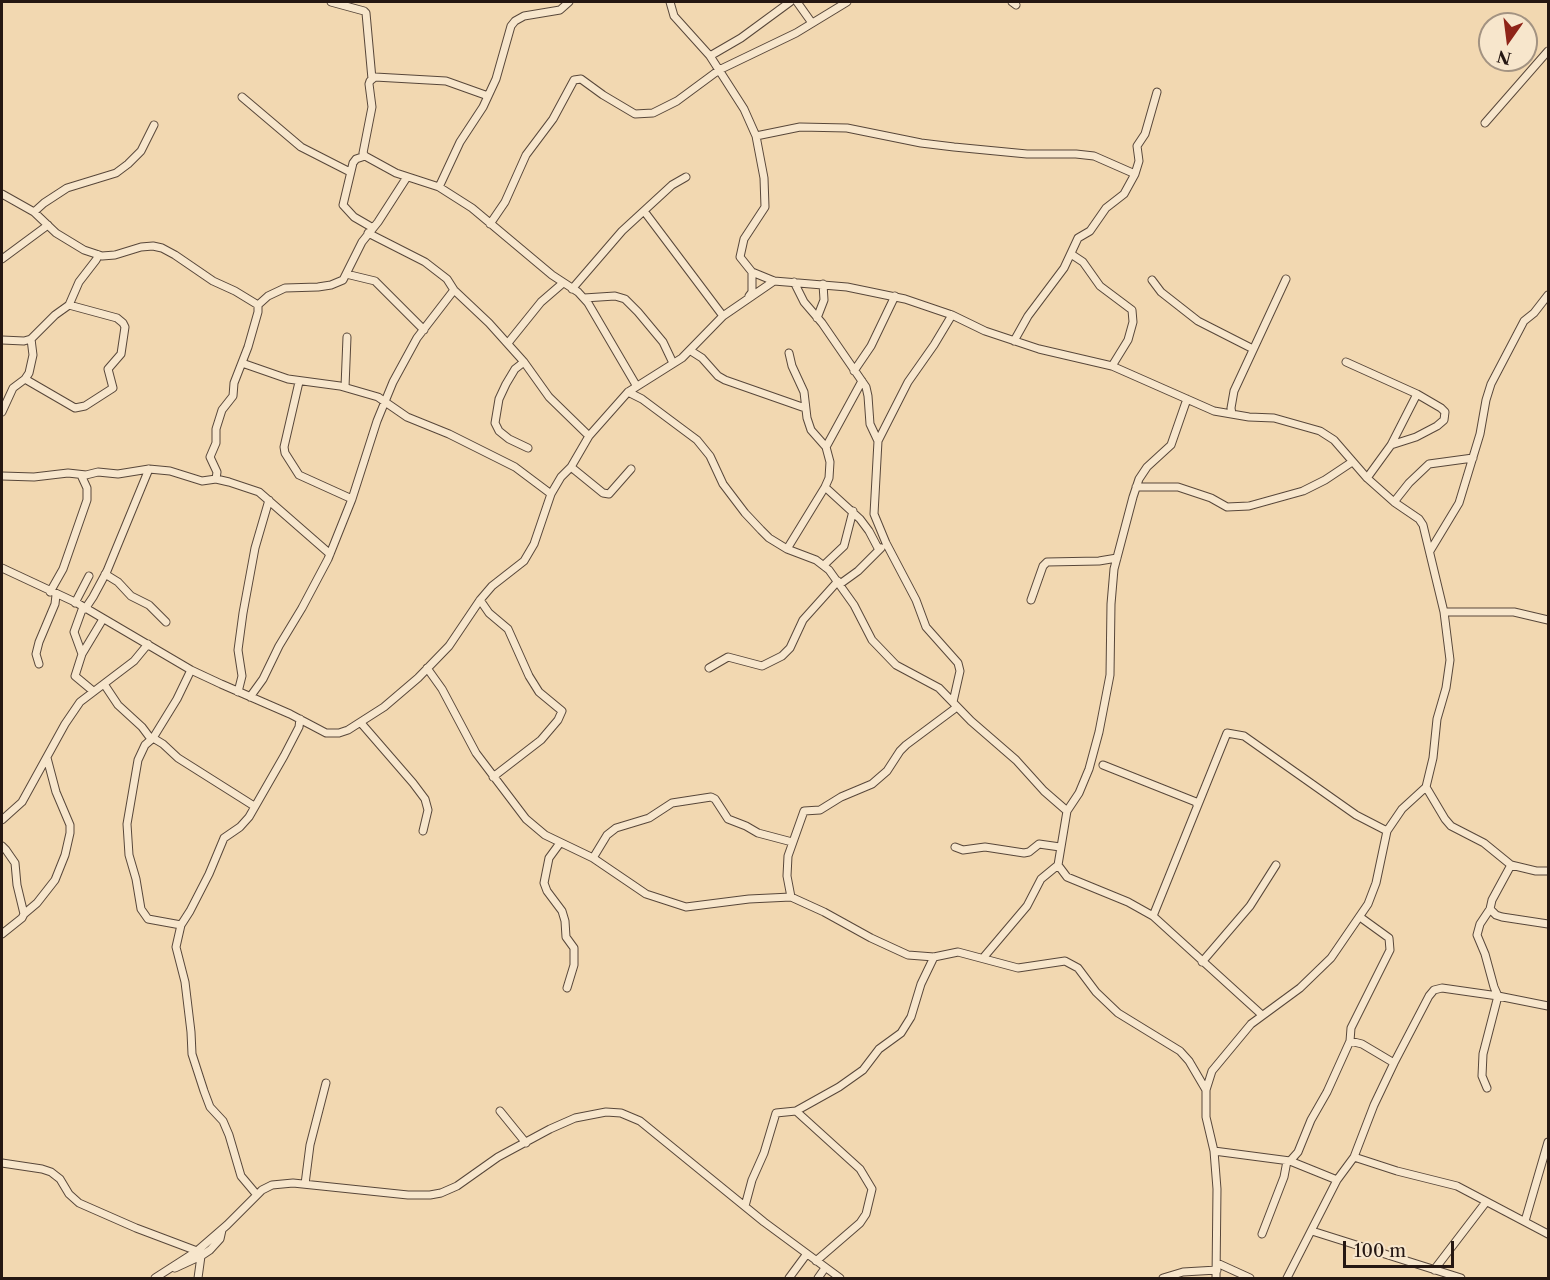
<!DOCTYPE html>
<html>
<head>
<meta charset="utf-8">
<style>
	body { margin:0 }
	#map { position:relative; width:1550px; height:1280px; overflow:hidden; background:#f2d8b1; font-family:"Libre Caslon Text",serif }
	canvas { display:block }
	.frame { position:absolute; inset:0; border:3px solid #251712; pointer-events:none }
	.north { position:absolute; left:1478px; top:12px; width:60px; height:60px; box-sizing:border-box; background:#f7e6cc; border:2px solid #a39382; border-radius:50%; rotate:194deg; font-size:16px; font-weight:700; line-height:24px; text-align:center; color:#251712 }
	.north::after { content:''; display:block; margin:auto; width:21px; height:27px; background:#8f2418; clip-path:polygon(50% 0,100% 100%,50% 72%,0 100%) }
	.scale { position:absolute; left:1343px; top:1241px; width:111px; height:27px; box-sizing:border-box; border:3px solid #251712; border-top:0; padding-left:8px; font-size:18px; line-height:21px; white-space:nowrap; color:#251712; -webkit-text-stroke:4px #f7e6cc; paint-order:stroke }
</style>
</head>
<body>
<div id="map">
<canvas width="1550" height="1280"></canvas>
<div class="frame"></div>
<div class="north">N</div>
<div class="scale">100 m</div>
</div>
<script>
const ctx = document.querySelector('canvas').getContext('2d');
ctx.lineJoin = 'round';
const toPath = rows => new Path2D(rows.map(r => 'M' + r).join(''));
function strokePath(path, color, width, dash) { ctx.strokeStyle = color; ctx.lineWidth = width; ctx.lineCap = dash ? 'butt' : 'round'; ctx.setLineDash(dash || []); ctx.stroke(path); }
const minor = toPath([
	[331,2,364,11,366,13,372,79],
	[670,2,674,16,710,56,744,109,756,136,764,178,765,207,744,239,740,257,752,272,774,281,847,287,905,299,952,315,985,331,1039,349,1112,366,1214,411,1249,417,1274,418,1320,431,1334,440,1367,478,1394,502,1419,519,1423,525,1444,612,1450,660,1446,688,1437,719,1433,758,1426,787,1402,809,1387,831,1376,883,1368,904,1331,958,1300,988,1251,1024,1212,1071,1206,1090,1206,1117,1214,1151,1217,1189,1216,1278],
	[797,2,812,23],
	[1012,2,1016,5],
	[710,56,741,38,790,2],
	[488,96,446,81,375,77,370,81,369,84,372,107,363,153,365,156,396,173,439,187,472,208,552,275,578,292,588,303,636,385],
	[242,97,301,147,350,172],
	[1485,123,1548,51],
	[756,136,800,127,847,128,921,143,954,147,1027,154,1076,154,1094,156,1135,174],
	[365,156,356,159,353,163,343,205,354,217,373,228],
	[439,187,460,142,483,107,496,79,511,26,515,21,524,16,560,10,569,2],
	[2,194,34,212,56,233,84,250,102,256,115,255,141,247,153,246,162,248,175,255,213,281,235,291,258,305,258,312,248,347,234,383,233,396,222,410,216,429,216,443,210,457,217,472,216,479],
	[644,211,723,316],
	[34,212,44,203,67,188,116,173,128,164,141,151,154,125],
	[490,224,505,202,526,155,553,119,574,80,581,79,603,95,635,114,653,113,677,101,719,70,796,33,847,2],
	[368,233,425,262,447,279,454,290,489,323,524,362,549,397,589,436],
	[1071,254,1083,262,1100,286,1132,310,1133,322,1128,340,1112,366],
	[2,259,48,225],
	[346,274,375,281,424,330],
	[1152,280,1161,292,1198,321,1253,349],
	[794,282,804,302,822,323,866,387,868,396,870,424,878,441],
	[572,289,622,231,672,185,686,177],
	[749,296,752,292,752,272],
	[584,298,615,296,625,299,638,312,663,342,673,363],
	[69,305,79,282,96,260,99,255],
	[258,305,268,296,285,288,318,287,331,285,343,280,362,242,378,222,407,177],
	[952,315,934,345,908,382,878,441,874,514,886,543,916,600,926,627,958,663,960,671,953,702],
	[817,318,824,300,823,284],
	[2,340,24,341,31,339,55,315,69,305,117,318,123,323,125,327,121,354,108,369,113,388,85,406,75,408,25,379],
	[1014,341,1028,316,1064,268,1078,238,1090,231,1106,208,1124,194,1135,174,1139,161,1137,146,1145,134,1157,92],
	[508,343,541,302,563,283],
	[691,351,702,358,718,376,725,380,805,408],
	[524,362,515,369,506,384,499,399,495,423,499,431,509,439,528,448],
	[1346,362,1417,394,1441,408,1445,412,1444,420,1437,426,1416,437,1391,445],
	[242,363,288,379,340,386,378,397,407,417,449,434,515,467,551,494],
	[854,371,871,346,895,296],
	[299,382,284,447,285,453,299,475,352,499],
	[345,387,347,337],
	[628,392,642,399,697,440,710,456,723,484,745,513,761,530,769,538,787,549,816,560,829,570,854,605,872,640,896,665,939,688,971,721,1016,760,1044,791,1067,811,1058,865,1041,879,1027,906,983,958],
	[2,412,13,388,25,379,29,373,33,355,31,339],
	[1232,414,1231,408,1234,391,1286,279],
	[826,447,862,381],
	[571,467,603,493,609,494,631,469],
	[2,476,34,477,68,473,86,475,98,472,118,474,149,469,170,471,202,481,216,479,229,482,259,492,330,554],
	[1367,478,1391,445,1417,394],
	[825,487,860,519,869,531,879,550],
	[1136,487,1178,487,1211,498,1227,507,1249,506,1303,491,1325,480,1352,462],
	[1394,502,1409,483,1429,464,1473,458],
	[787,549,825,487,829,478,830,462,826,447,811,430,807,418,804,392,792,366,789,353],
	[1430,551,1459,503,1480,434,1486,400,1491,384,1524,321,1534,313,1548,295],
	[824,565,844,546,853,511],
	[2,568,77,603,191,670,221,684,290,714,326,733,339,733,348,730,384,707,418,678,449,646,480,600,492,586,524,561,534,544,551,494,561,477,571,467,589,436,628,392,682,358,723,316,774,281],
	[105,574,118,582,131,596,149,605,166,622],
	[840,584,858,571,881,548],
	[50,592,63,569,87,500,87,488,81,475],
	[480,600,489,613,508,629,529,676,539,692,562,711,558,720,541,740,493,777],
	[1031,600,1043,566,1047,562,1099,561,1117,558],
	[75,603,89,576],
	[83,607,74,632,82,654,75,676,93,691],
	[85,609,93,597,107,571,149,469],
	[1444,612,1514,612,1548,620],
	[82,654,103,619],
	[39,664,36,654,39,642,55,604,56,595],
	[427,668,442,689,476,753,526,819,545,835,593,858,646,894,686,907,749,899,791,897,824,912,871,938,908,955,934,957,958,952,1018,968,1065,961,1078,968,1096,992,1118,1013,1180,1051,1189,1061,1206,1090],
	[709,668,728,657,762,666,782,656,790,648,803,620,838,581],
	[104,684,118,705,142,727,151,739],
	[238,692,242,676,238,650,243,613,255,548,269,500],
	[250,697,263,679,279,646,302,608,328,559,352,499,377,421,393,382,417,338,454,290],
	[361,723,413,783,425,799,428,810,423,831],
	[153,738,163,744,178,758,254,806],
	[1103,765,1196,802,1197,805],
	[1426,787,1445,819,1451,826,1484,843,1511,865,1536,871,1548,871],
	[1067,811,1079,793,1089,769,1099,732,1110,675,1111,604,1114,569,1133,497,1139,479,1147,467,1171,445,1187,399],
	[2,820,22,802,65,724,80,702,134,661,148,644],
	[560,843,549,858,544,883,547,891,562,911,565,921,566,937,574,948,574,965,567,988],
	[2,846,6,850,15,863,17,885,24,914,22,918,2,934],
	[955,847,963,850,985,847,1024,853,1029,852,1039,844,1060,847],
	[593,858,607,835,616,828,649,818,672,803,711,797,715,799,728,819,746,826,758,833,792,842],
	[1058,865,1067,877,1128,902,1153,916,1262,1015],
	[1511,865,1492,900,1490,909,1496,915,1502,917,1548,924],
	[791,897,787,876,788,856,804,811,820,810,841,797,872,784,887,771,900,751,906,745,957,707],
	[24,914,37,903,55,880,65,855,70,833,70,825,56,792,47,758],
	[1153,916,1227,733,1244,736,1356,815,1387,831],
	[181,925,148,919,141,909,136,879,129,855,127,824,138,760,145,745,153,738,177,699,191,670],
	[1202,962,1250,906,1276,865],
	[1350,1041,1351,1028,1390,950,1389,938,1360,917],
	[1487,1088,1482,1076,1483,1054,1498,996,1494,987,1485,954,1477,935,1480,924,1490,909],
	[500,1111,526,1143],
	[796,1111,860,1169,872,1189,866,1214,860,1223,816,1261],
	[1214,1151,1290,1161,1298,1152,1311,1120,1327,1092,1350,1041,1362,1044,1394,1063],
	[1354,1157,1397,1171,1457,1186,1548,1234],
	[1290,1161,1337,1180],
	[2,1163,42,1169,51,1172,60,1179,69,1194,79,1203,136,1228,197,1251],
	[305,1184,310,1145,326,1083],
	[257,1195,241,1176,229,1135,223,1121,210,1107,204,1091,192,1054,191,1032,185,982,176,947,181,925,190,911,209,874,224,838,240,827,249,817,284,756,299,727,300,719],
	[745,1206,752,1180,764,1153,776,1113,796,1111,839,1087,863,1070,879,1049,901,1033,911,1017,921,984,934,957],
	[1525,1221,1548,1142],
	[1312,1231,1461,1278],
	[1262,1234,1284,1177,1287,1161],
	[1217,1263,1250,1278],
	[175,1268,201,1256,210,1250,220,1239,222,1230],
	[1434,1270,1486,1202],
	[155,1278,197,1251,227,1225,262,1190,272,1185,293,1183,408,1195,430,1195,441,1193,457,1186,498,1157,550,1129,575,1118,606,1112,621,1113,640,1121,764,1222,840,1278],
	[198,1278,201,1256],
	[789,1278,806,1255],
	[818,1278,825,1268],
	[1163,1278,1183,1272,1217,1270],
	[1287,1278,1337,1180,1354,1157,1374,1105,1394,1063,1429,996,1434,990,1442,988,1498,996,1548,1006]
]);
strokePath(minor, '#58473a', 9);
strokePath(minor, '#f7e6cc', 7);
</script>
</body>
</html>
